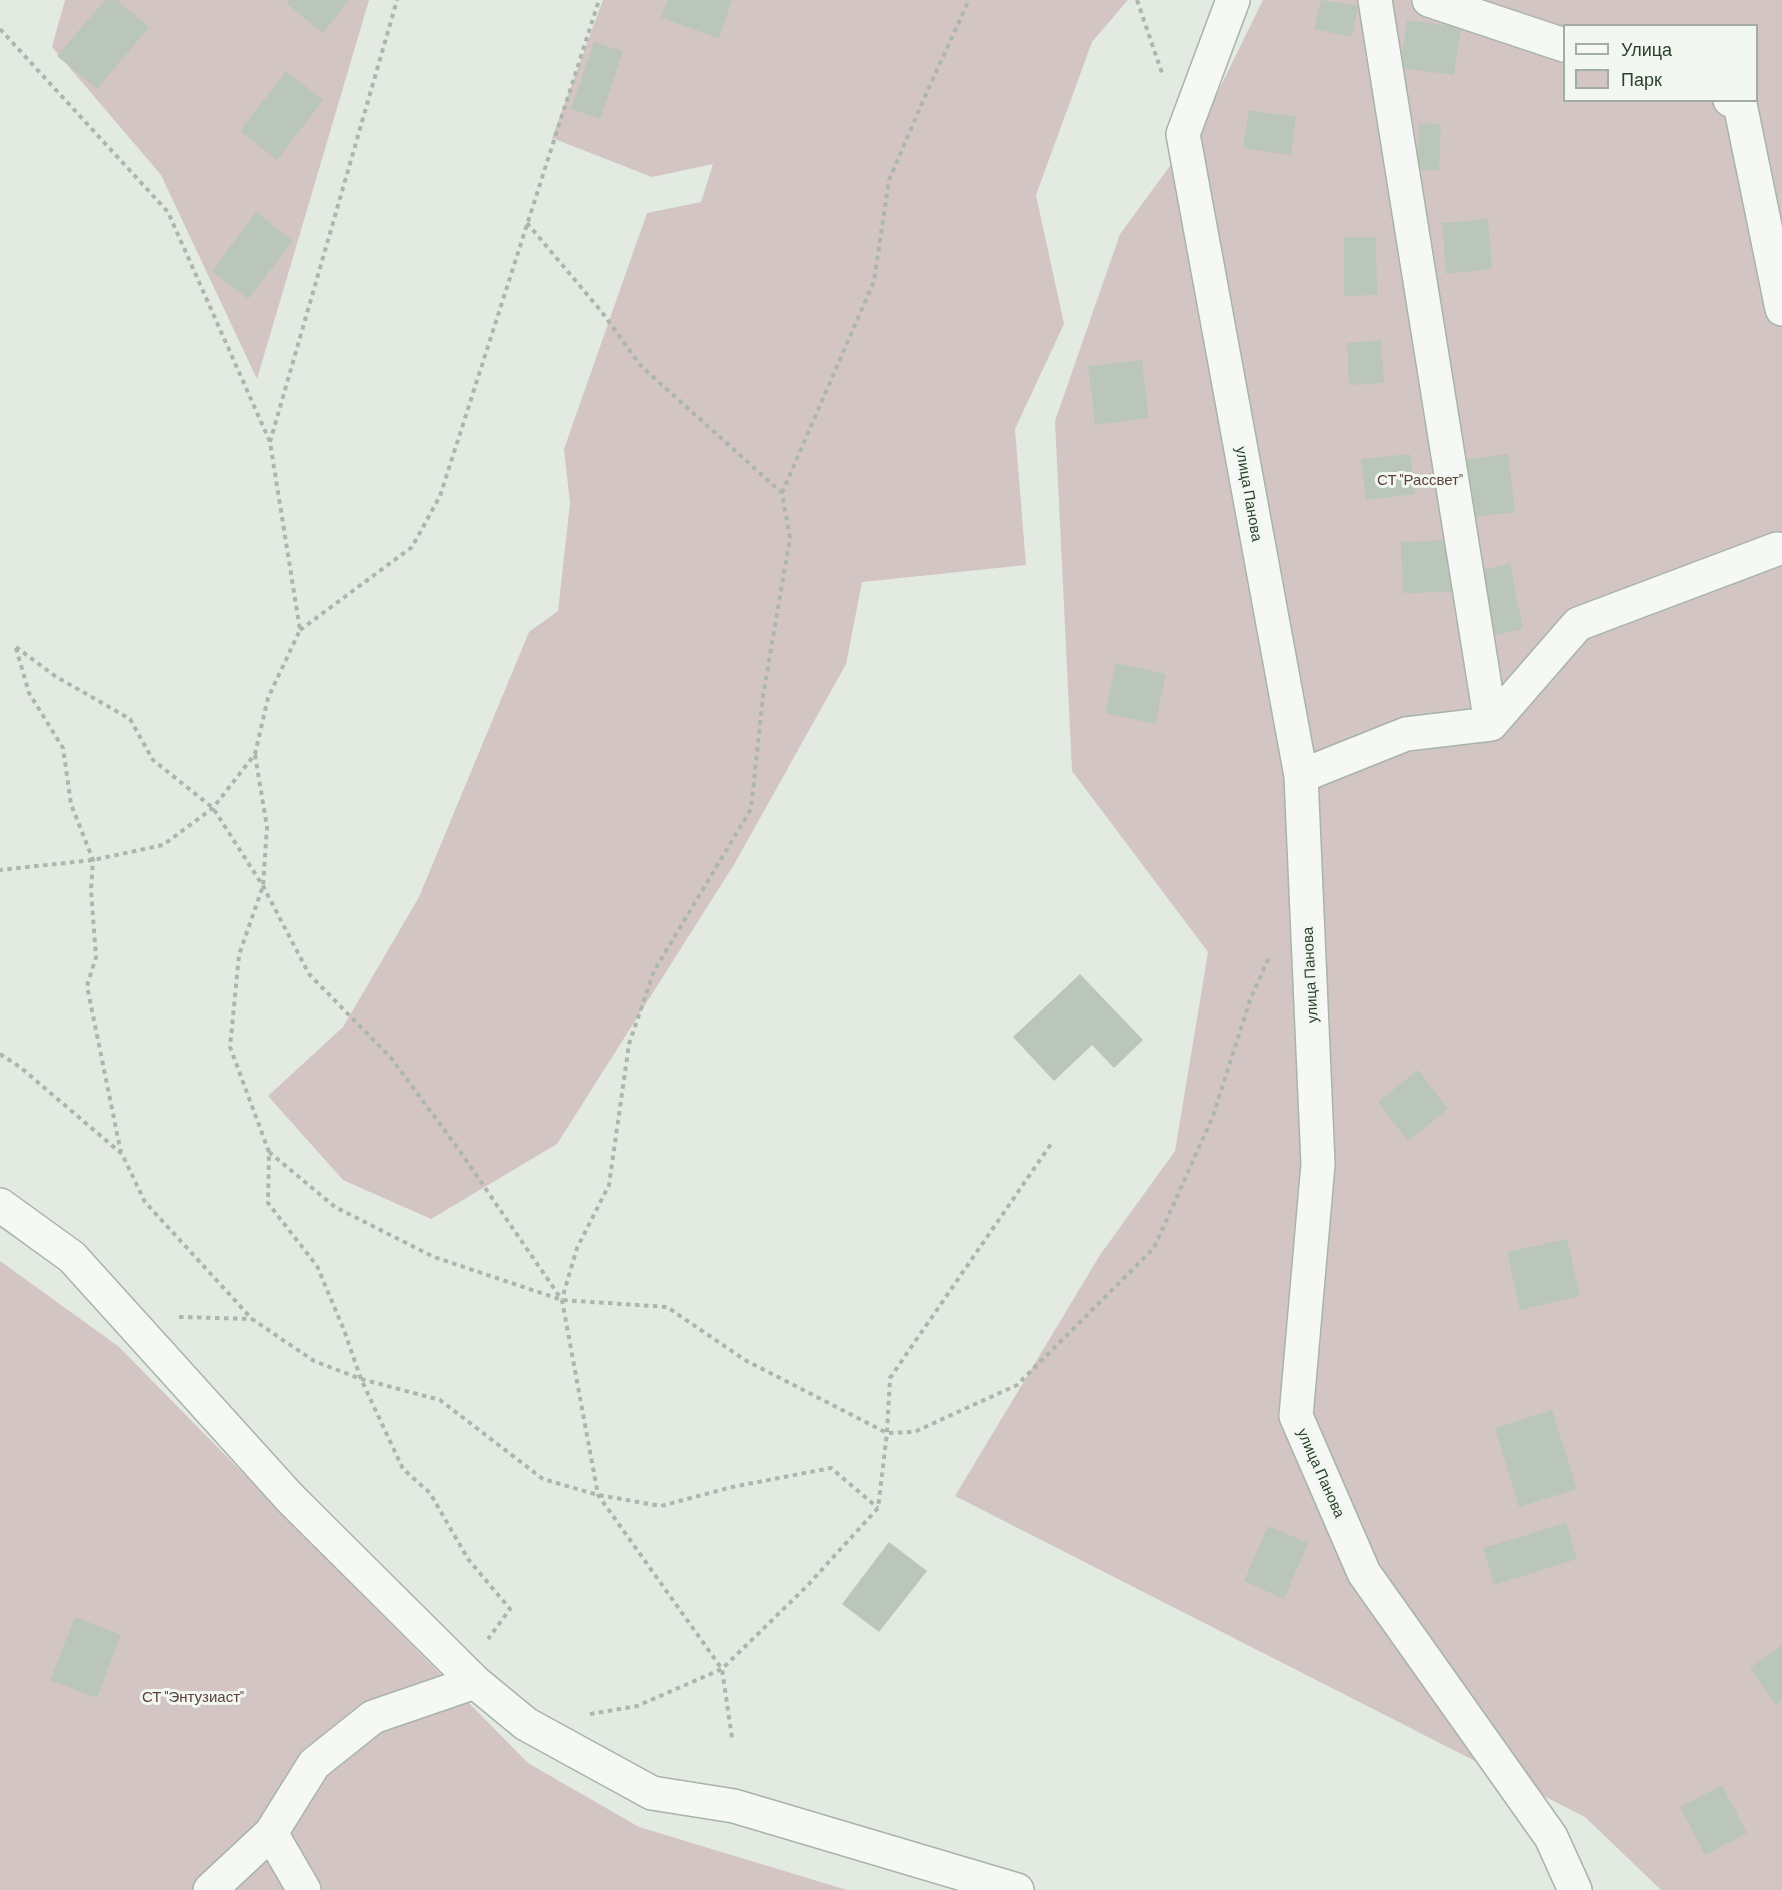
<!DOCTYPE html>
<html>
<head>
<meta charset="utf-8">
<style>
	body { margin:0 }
	#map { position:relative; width:1782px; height:1890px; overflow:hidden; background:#e3eae2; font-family:Barlow,sans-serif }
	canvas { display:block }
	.legend { position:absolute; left:1563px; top:24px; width:195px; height:78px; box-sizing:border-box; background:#f2f7f2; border:2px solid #a2aea2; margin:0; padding:8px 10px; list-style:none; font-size:18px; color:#2b412b }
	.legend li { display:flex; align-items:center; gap:12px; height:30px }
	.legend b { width:30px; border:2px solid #a2aea2 }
</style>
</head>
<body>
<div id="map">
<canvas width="1782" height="1890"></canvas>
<ul class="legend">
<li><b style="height:8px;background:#f5f8f5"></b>Улица</li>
<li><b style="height:16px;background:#d3c5c4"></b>Парк</li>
</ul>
</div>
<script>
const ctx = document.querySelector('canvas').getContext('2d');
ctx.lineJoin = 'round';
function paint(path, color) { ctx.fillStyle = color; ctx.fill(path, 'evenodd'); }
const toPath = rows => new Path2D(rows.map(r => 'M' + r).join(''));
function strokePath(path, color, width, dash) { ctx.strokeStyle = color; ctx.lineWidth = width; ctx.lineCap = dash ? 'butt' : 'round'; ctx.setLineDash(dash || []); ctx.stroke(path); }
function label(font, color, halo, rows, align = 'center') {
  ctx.font = font + ' Barlow,sans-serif'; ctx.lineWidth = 6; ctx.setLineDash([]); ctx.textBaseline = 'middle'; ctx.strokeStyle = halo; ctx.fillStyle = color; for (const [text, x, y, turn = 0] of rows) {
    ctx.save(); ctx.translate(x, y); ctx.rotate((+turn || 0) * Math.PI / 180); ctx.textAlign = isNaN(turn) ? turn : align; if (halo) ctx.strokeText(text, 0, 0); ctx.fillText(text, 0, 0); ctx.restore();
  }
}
paint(toPath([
	[65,0,369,0,257,379,161,175,52,47],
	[603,0,1128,0,1092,42,1036,195,1064,324,1015,429,1026,565,862,582,846,664,735,863,557,1144,431,1219,343,1180,268,1096,343,1027,419,897,529,632,558,611,570,503,564,449,647,213,701,202,713,164,652,177,552,138],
	[1263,0,1782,0,1782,1890,1661,1890,1585,1817,955,1496,1100,1255,1175,1151,1208,952,1072,771,1055,421,1120,234,1205,118],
	[1564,26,1756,26,1756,100,1564,100],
	[0,1261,118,1346,528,1763,639,1827,847,1890,0,1890]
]), '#d3c5c4');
paint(toPath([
	[105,0,117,0,149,27,97,89,57,56],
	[289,0,349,0,323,33,286,3],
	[667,0,732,0,719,38,661,18],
	[1321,0,1358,6,1352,37,1314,29],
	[1407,20,1461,27,1454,75,1400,68],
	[594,42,623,51,600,119,571,109],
	[286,71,323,100,277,160,240,131],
	[1249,110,1296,117,1291,155,1243,148],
	[1419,123,1441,124,1439,171,1418,170],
	[256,212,293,241,248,299,212,271],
	[1488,219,1492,269,1446,274,1442,223],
	[1344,237,1376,237,1377,295,1344,296],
	[1381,340,1384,383,1349,385,1347,343],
	[1142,360,1149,418,1095,425,1088,366],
	[1410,454,1415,494,1366,500,1361,459],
	[1508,454,1515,512,1468,518,1461,460],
	[1451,540,1453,592,1403,593,1401,542],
	[1510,564,1523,629,1490,636,1477,571],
	[1116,663,1166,674,1155,724,1105,713],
	[1080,974,1143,1040,1114,1068,1092,1045,1054,1081,1013,1037],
	[1418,1070,1448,1109,1408,1141,1378,1102],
	[1567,1239,1580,1296,1520,1310,1507,1252],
	[1552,1410,1577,1489,1519,1507,1495,1428],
	[1566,1523,1577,1559,1494,1585,1483,1548],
	[1268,1526,1308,1543,1284,1599,1244,1581],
	[889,1542,927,1571,879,1632,842,1604],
	[75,1617,121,1635,97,1698,50,1680],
	[1782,1645,1782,1701,1776,1705,1750,1668],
	[1722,1785,1747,1833,1705,1855,1680,1807]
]), '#bac6ba');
const minor = toPath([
	[1233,0,1183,134,1301,776,1318,1164,1296,1416,1364,1573,1551,1837,1575,1890],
	[1429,0,1564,45],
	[1730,100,1740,104,1782,309],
	[1491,724,1578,624,1777,549],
	[1301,776,1406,734,1491,724,1375,0],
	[0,1205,72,1257,290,1498,475,1682,526,1724,652,1793,734,1806,1017,1890],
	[271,1833,304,1890],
	[210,1890,271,1833,314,1764,373,1717,475,1682]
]);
strokePath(minor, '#a8b4a7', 36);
strokePath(toPath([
	[1137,0,1163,76],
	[0,29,168,212,270,442,300,630,268,698,255,754,213,808,163,845,93,860,0,870],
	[527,223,601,311,641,366,782,493,790,538,763,696,751,809,654,971,629,1044,609,1185,577,1248,562,1299],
	[270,442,397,0],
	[782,493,874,281,889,180,926,94,969,0],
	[300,630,412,547,440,496,599,0],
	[16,647,55,676,130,719,153,760,213,808,263,886,309,974,391,1058,457,1147,562,1300,598,1495,722,1669,732,1738],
	[16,648,29,693,63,748,71,804,93,860,91,890,96,957,87,986,121,1153],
	[255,755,267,827,263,886,239,955,230,1047,269,1152,268,1203,317,1266,344,1330,361,1379,403,1469,430,1493,468,1559,510,1609,488,1639],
	[0,1054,20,1067,122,1154,145,1202,252,1319,314,1361,361,1379,440,1400,543,1479,598,1495,661,1506,732,1487,831,1468,878,1508],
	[269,1152,335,1207,434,1257,562,1300,667,1307,745,1360,887,1433,914,1432,1017,1385,1154,1248,1213,1116,1250,1000,1269,957],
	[179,1317,252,1319],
	[590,1714,637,1706,722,1669,807,1586,878,1508,887,1433,890,1378,1051,1144]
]), '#acb6ac', 4, [4.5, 4.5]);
strokePath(minor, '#f5f8f5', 33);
label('15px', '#5c3f39', '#f2f7f2', [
	["СТ \"Рассвет\"",1420,480],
	["СТ \"Энтузиаст\"",193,1697]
]);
label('15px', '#2b412b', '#f2f7f2', [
	["улица Панова",1249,494,80],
	["улица Панова",1310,975,-93],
	["улица Панова",1321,1473,66]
]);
</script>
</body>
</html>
